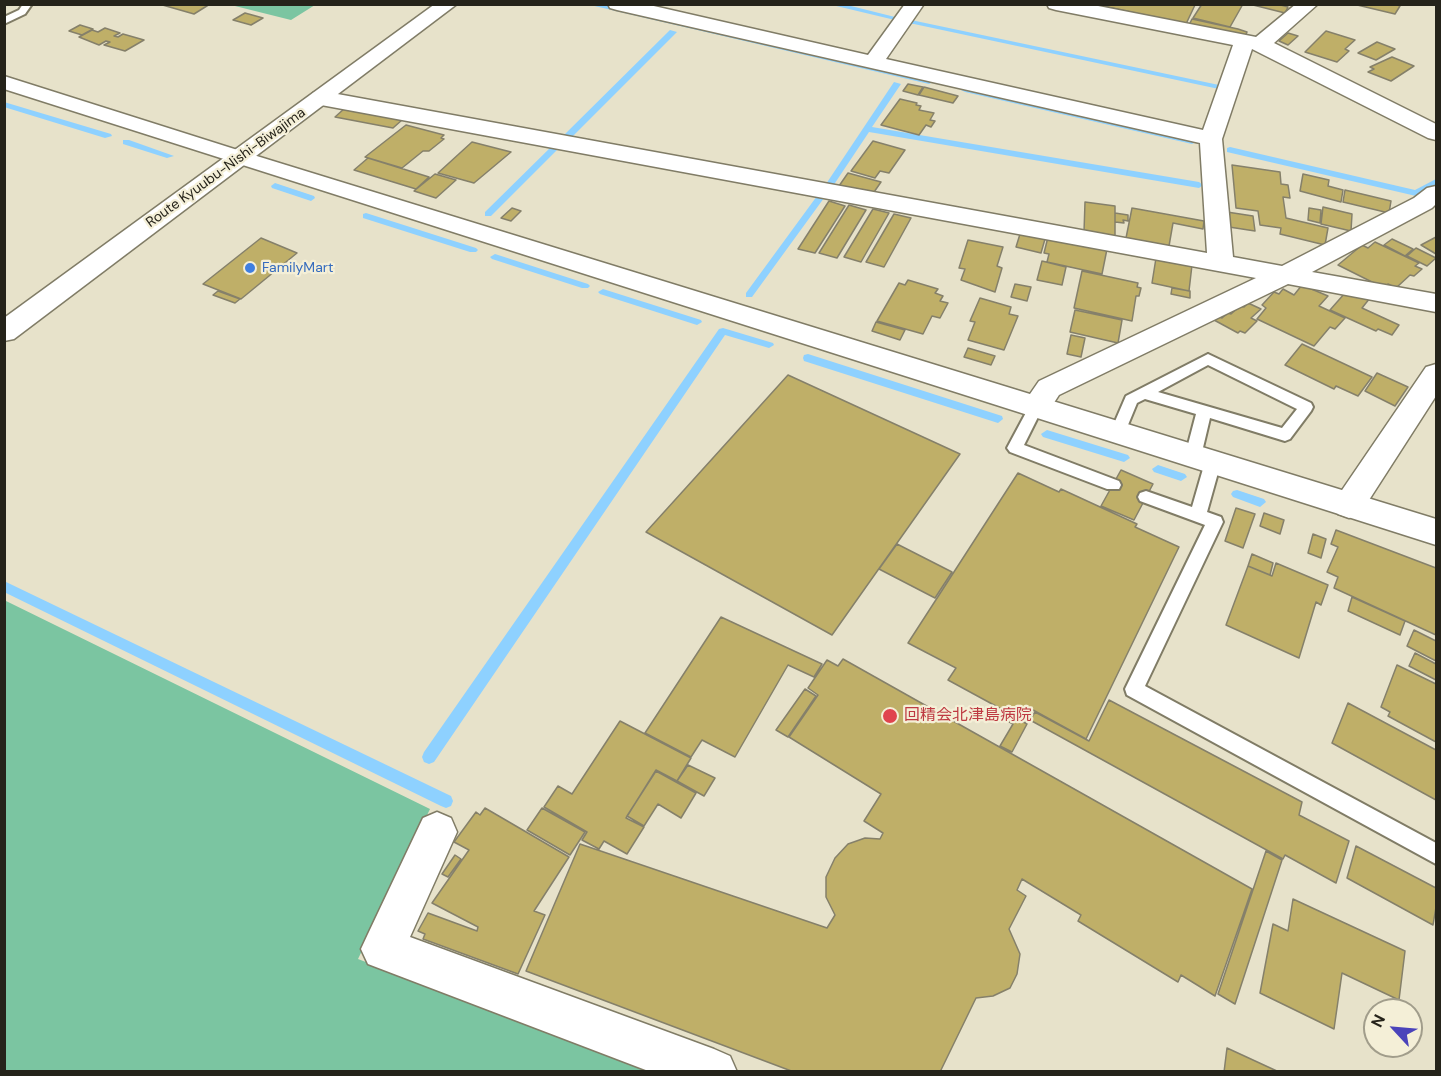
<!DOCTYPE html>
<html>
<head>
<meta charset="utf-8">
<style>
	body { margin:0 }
	#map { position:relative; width:1441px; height:1076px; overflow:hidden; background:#e7e2ca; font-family:"DM Sans",sans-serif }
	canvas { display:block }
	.frame { position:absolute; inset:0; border:6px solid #25231a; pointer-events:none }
	.north { position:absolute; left:1363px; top:998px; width:60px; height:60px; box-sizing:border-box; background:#f4efd7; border:2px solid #a19d8b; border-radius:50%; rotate:296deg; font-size:16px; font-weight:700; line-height:24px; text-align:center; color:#25231a }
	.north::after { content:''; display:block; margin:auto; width:21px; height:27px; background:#4a43ba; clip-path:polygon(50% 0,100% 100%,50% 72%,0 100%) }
</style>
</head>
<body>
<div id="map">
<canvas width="1441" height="1076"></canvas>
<div class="frame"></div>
<div class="north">N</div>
</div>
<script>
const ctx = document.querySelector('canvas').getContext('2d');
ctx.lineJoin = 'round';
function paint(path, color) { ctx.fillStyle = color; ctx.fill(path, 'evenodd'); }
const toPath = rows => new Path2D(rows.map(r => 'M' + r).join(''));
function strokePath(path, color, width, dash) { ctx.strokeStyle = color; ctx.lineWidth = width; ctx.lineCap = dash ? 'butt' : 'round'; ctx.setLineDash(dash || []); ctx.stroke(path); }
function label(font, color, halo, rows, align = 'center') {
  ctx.font = font + ' "DM Sans","Noto Sans JP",sans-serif'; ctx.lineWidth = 4.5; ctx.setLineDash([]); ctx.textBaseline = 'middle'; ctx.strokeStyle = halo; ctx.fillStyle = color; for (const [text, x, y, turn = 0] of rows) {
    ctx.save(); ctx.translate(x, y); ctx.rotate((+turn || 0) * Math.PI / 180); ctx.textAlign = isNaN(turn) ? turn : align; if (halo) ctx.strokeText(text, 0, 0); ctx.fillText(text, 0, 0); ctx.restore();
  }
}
paint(toPath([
	[231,5,315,5,291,20],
	[4,600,430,809,358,959,649,1071,5,1071]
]), '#7bc5a1');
paint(toPath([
	[586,4,600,4,933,82,929,84,586,4],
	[828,4,843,4,899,18,895,20,828,4],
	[911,20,1219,85,1223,87,1219,89,914,24,911,24,911,20],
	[670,30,677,32,570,139,564,139,564,135,670,30],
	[894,82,901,84,872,127,1199,182,1203,185,1199,188,869,132,833,186,827,186,826,184,894,82],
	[962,88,1192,140,1196,142,1192,144,965,92,961,90,962,88],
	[4,102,111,134,112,136,105,138,4,107,4,102],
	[123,140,129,140,174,156,167,158,123,144,123,140],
	[553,145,560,147,491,216,485,216,485,212,553,145],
	[1230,147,1415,190,1436,179,1436,185,1416,196,1227,152,1227,148,1230,147],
	[275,183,314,196,315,198,311,201,272,188,271,186,275,183],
	[820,195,824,198,752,297,746,297,746,293,817,196,820,195],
	[366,213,476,248,478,250,476,252,470,252,363,218,363,214,366,213],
	[495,254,588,284,590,286,588,288,582,288,492,259,490,257,495,254],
	[603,289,701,320,702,322,697,325,600,294,598,292,603,289],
	[723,328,773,343,774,345,769,348,725,335,434,762,429,764,424,762,422,757,424,752,719,329,723,328],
	[808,354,1002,416,1003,419,998,423,804,361,803,358,804,355,808,354],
	[1047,430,1128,455,1130,458,1124,462,1043,437,1041,434,1047,430],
	[1158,465,1185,474,1187,477,1181,481,1154,472,1152,469,1158,465],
	[1237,490,1264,499,1266,502,1260,507,1233,497,1231,494,1233,491,1237,490],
	[4,581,451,796,453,801,451,806,446,808,441,806,4,592,4,581]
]), '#8ed1ff');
const building = toPath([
	[159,4,210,4,194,14,159,4],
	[1093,4,1193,4,1195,5,1186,24,1093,4],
	[1202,4,1243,4,1230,27,1193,18,1202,4],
	[1249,4,1277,4,1288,7,1285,13,1249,4],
	[1353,4,1395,4,1400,6,1395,14,1353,4],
	[245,13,263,18,251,25,233,20,245,13],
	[1192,19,1238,29,1247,32,1245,37,1189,25,1192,19],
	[80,25,93,29,82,35,69,31,80,25],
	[105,28,120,33,114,36,118,37,123,34,144,40,125,51,104,45,110,42,106,41,99,45,79,37,92,30,98,32,105,28],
	[1326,31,1355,40,1345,49,1349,51,1337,62,1305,52,1326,31],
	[1288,33,1298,36,1288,45,1279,41,1288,33],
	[1377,42,1395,49,1376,60,1358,53,1377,42],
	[1392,57,1414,66,1391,81,1368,72,1374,69,1370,67,1392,57],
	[908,84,923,87,918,95,903,91,908,84],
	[924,87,958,96,953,103,919,95,924,87],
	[900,99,917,103,916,105,921,106,919,110,934,113,930,120,935,121,931,127,926,125,919,135,881,125,900,99],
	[345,108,402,120,393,128,335,117,345,108],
	[406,125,444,135,441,138,444,139,429,151,423,151,402,168,365,157,406,125],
	[873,141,905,150,889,173,880,171,875,178,851,171,873,141],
	[472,142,511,152,474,183,438,173,472,142],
	[368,158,429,177,416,189,354,170,368,158],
	[1232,165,1280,172,1281,184,1288,185,1290,198,1283,197,1286,218,1328,228,1325,245,1280,234,1281,228,1260,225,1258,211,1236,208,1232,165],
	[848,173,881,182,872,195,839,186,848,173],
	[435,174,456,180,436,198,414,191,435,174],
	[1303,174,1329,180,1328,186,1343,190,1341,202,1300,191,1303,174],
	[1345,190,1391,201,1389,213,1343,202,1345,190],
	[829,201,845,206,815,253,798,249,829,201],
	[1085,202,1115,206,1115,236,1084,232,1085,202],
	[849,205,866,210,837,258,819,253,849,205],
	[1323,207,1352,214,1351,231,1321,224,1323,207],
	[512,208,521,211,511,221,501,218,512,208],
	[1132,208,1204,221,1203,229,1173,223,1169,246,1126,238,1132,208],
	[1309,208,1321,210,1320,223,1308,220,1309,208],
	[873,209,889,213,861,262,844,257,873,209],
	[1227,212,1253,216,1255,231,1229,227,1227,212],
	[1115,213,1128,215,1128,221,1123,220,1124,223,1115,222,1115,213],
	[894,214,911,218,884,267,866,262,894,214],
	[1020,234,1045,239,1041,253,1016,247,1020,234],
	[1048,237,1107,249,1102,274,1047,262,1049,254,1044,253,1048,237],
	[1436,237,1436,254,1421,245,1436,237],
	[261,238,297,253,241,299,203,284,261,238],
	[1392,239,1413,249,1405,256,1384,245,1392,239],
	[968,240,1003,247,997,266,1002,268,995,292,961,280,965,269,959,268,968,240],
	[1375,242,1419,263,1415,266,1422,269,1414,276,1410,275,1396,288,1388,284,1384,288,1338,265,1362,245,1368,248,1375,242],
	[1416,248,1436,258,1427,266,1407,256,1416,248],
	[1156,258,1192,265,1189,291,1152,283,1156,258],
	[1042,261,1066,267,1062,285,1037,280,1042,261],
	[1082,271,1138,283,1137,287,1141,288,1139,296,1136,296,1132,321,1074,308,1082,271],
	[908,280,938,289,935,293,943,296,940,301,948,303,940,318,932,316,923,334,877,321,899,283,905,285,908,280],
	[1015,284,1031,287,1027,301,1011,297,1015,284],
	[1302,285,1328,296,1319,306,1345,318,1335,329,1330,327,1314,346,1257,319,1266,308,1262,305,1274,292,1279,294,1283,289,1294,295,1302,285],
	[1172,288,1190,291,1190,298,1171,294,1172,288],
	[218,291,240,299,235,303,213,295,218,291],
	[1345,293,1370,298,1362,308,1399,325,1392,335,1378,329,1376,331,1330,310,1345,293],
	[980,298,1011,307,1009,314,1018,316,1004,350,968,340,975,322,970,321,980,298],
	[1248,303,1261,309,1251,318,1257,321,1245,333,1240,331,1238,333,1214,320,1218,316,1222,318,1228,313,1231,314,1240,306,1244,307,1248,303],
	[1075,310,1122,320,1118,343,1070,332,1075,310],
	[876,322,905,330,900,340,872,331,876,322],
	[1071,335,1085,338,1081,357,1067,354,1071,335],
	[1302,344,1372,377,1358,396,1336,386,1334,389,1285,365,1302,344],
	[968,348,995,356,991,365,964,357,968,348],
	[1377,373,1408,387,1395,406,1365,391,1377,373],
	[788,375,960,454,832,635,646,532,788,375],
	[1121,470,1153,484,1134,520,1101,506,1121,470],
	[1018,473,1059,492,1061,489,1137,524,1135,527,1179,547,1086,739,1033,710,1027,723,948,680,956,668,908,643,1018,473],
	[1236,508,1255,514,1243,548,1225,541,1236,508],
	[1264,513,1284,520,1280,534,1260,526,1264,513],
	[1336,530,1436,568,1436,635,1334,588,1338,577,1327,572,1338,547,1331,544,1336,530],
	[1313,534,1326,539,1321,558,1308,553,1313,534],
	[897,544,952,572,935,598,879,569,897,544],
	[1252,554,1273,563,1270,575,1248,566,1252,554],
	[1276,563,1328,585,1321,605,1316,602,1299,658,1226,625,1248,566,1272,576,1276,563],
	[1352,597,1405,621,1400,635,1348,611,1352,597],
	[721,617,822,664,814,677,788,665,735,757,702,740,691,757,645,733,721,617],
	[1414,630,1436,641,1436,661,1407,646,1414,630],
	[1415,653,1436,664,1436,680,1409,666,1415,653],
	[843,659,1252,889,1215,996,1181,975,1178,982,1078,921,1081,915,1022,879,1017,890,1026,896,1009,929,1020,954,1017,974,1010,988,993,996,976,998,940,1072,794,1072,526,971,580,844,827,928,835,915,826,897,826,877,835,858,848,844,865,838,880,839,883,833,864,821,881,794,789,737,818,695,808,688,827,660,838,666,843,659],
	[1397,665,1436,684,1436,742,1388,716,1390,712,1381,707,1397,665],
	[805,689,816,696,788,737,776,730,805,689],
	[1109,700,1302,802,1299,815,1349,841,1336,883,1285,855,1283,859,1030,720,1035,712,1089,741,1109,700],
	[1348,703,1436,750,1436,800,1332,743,1348,703],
	[1005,712,1027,724,1012,752,1000,746,1013,724,1002,718,1005,712],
	[620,721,691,758,677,781,656,770,626,818,644,827,627,854,604,841,599,849,582,840,587,832,544,807,558,786,572,794,620,721],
	[688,765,715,778,704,796,677,781,688,765],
	[656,771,696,793,681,818,658,804,644,826,627,816,656,771],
	[485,808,569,857,534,911,545,915,518,974,423,939,425,934,418,931,428,913,477,931,478,927,432,903,469,850,454,842,476,812,480,815,485,808],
	[542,808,585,832,570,855,527,830,542,808],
	[1356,846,1436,888,1436,907,1433,925,1347,878,1356,846],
	[1266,851,1282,860,1235,1004,1218,994,1266,851],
	[455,855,461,859,448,877,442,874,455,855],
	[1293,899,1405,951,1399,1000,1342,973,1334,1029,1260,993,1273,924,1288,931,1293,899],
	[1227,1048,1279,1072,1224,1072,1227,1048]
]);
paint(building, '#bfaf68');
strokePath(building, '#85806a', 1.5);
const service = toPath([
	[23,4,32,4,25,14,4,24,4,17,19,10,23,4],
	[1208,354,1311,403,1313,407,1311,411,1290,439,1285,441,1210,418,1201,456,1198,460,1193,462,1188,460,1185,456,1196,414,1145,399,1137,403,1123,437,1113,437,1110,433,1126,396,1208,354],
	[1208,365,1297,409,1282,428,1158,392,1208,365],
	[1036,402,1043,407,1024,445,1119,481,1121,485,1119,489,1107,489,1010,452,1007,448,1029,407,1036,402],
	[1213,456,1218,458,1221,462,1207,512,1221,517,1223,522,1145,686,1436,843,1436,864,1127,695,1125,689,1205,525,1140,501,1138,497,1140,493,1146,491,1192,507,1205,462,1208,458,1213,456]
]);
const minor = toPath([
	[608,4,645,4,868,55,905,4,924,4,886,59,1203,130,1233,45,1056,10,1049,8,1047,4,1088,4,1256,37,1296,4,1318,4,1274,43,1436,124,1436,140,1428,138,1252,49,1222,139,1233,257,1282,266,1414,198,1427,188,1436,186,1436,204,1432,208,1312,272,1436,294,1436,312,1288,284,1059,395,1046,415,1036,418,1026,415,1021,407,1039,381,1256,278,321,105,313,103,310,98,313,93,321,91,1207,253,1200,143,617,10,610,8,608,4],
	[1436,364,1436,396,1360,514,1349,518,1338,514,1333,505,1338,496,1426,367,1436,364],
	[437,812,451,818,457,832,410,937,714,1049,730,1056,737,1072,651,1072,368,964,361,949,368,934,423,818,437,812]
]);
const tertiary = toPath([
	[4,76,247,153,1436,519,1436,545,4,89,4,76]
]);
const secondary = toPath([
	[435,4,457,4,14,339,4,341,4,318,435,4]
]);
strokePath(service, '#807c66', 4);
strokePath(minor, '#807c66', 3);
strokePath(tertiary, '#807c66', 3);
strokePath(secondary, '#807c66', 3);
paint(service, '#fff');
paint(minor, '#fff');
paint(tertiary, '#fff');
paint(secondary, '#fff');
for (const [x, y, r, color] of [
	[250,268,6,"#3f7fe0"],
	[890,716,8,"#e0444e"]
]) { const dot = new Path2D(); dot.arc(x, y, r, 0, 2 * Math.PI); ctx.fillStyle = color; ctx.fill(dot); strokePath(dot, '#f4efd7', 2); }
label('14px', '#25231a', '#f4efd7', [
	["Route Kyuubu-Nishi-Biwajima",226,168,-36]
]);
label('14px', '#366cbe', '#f4efd7', [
	["FamilyMart",262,268]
], 'left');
label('16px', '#be3a42', '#f4efd7', [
	["回精会北津島病院",904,716]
], 'left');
</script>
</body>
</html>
